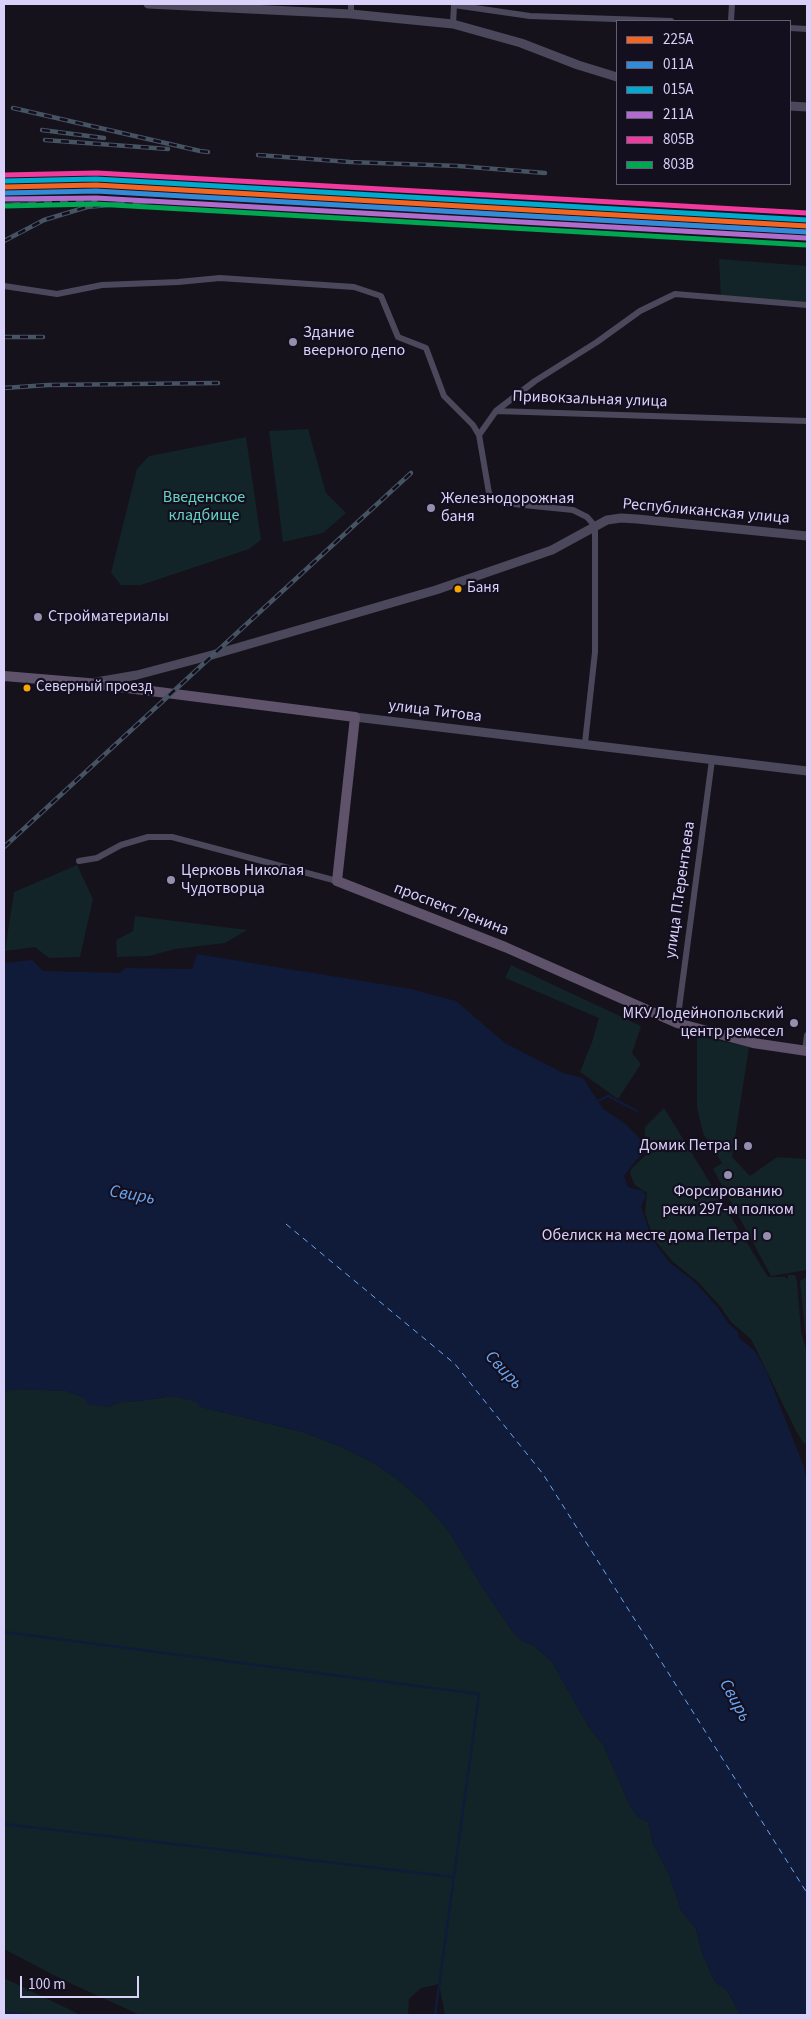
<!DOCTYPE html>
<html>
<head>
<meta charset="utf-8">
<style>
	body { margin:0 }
	#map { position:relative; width:811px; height:2019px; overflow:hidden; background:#15121c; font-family:"Source Sans 3",sans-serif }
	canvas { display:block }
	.frame { position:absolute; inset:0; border:5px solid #dad1fb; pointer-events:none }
	.legend { position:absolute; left:616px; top:20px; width:175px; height:165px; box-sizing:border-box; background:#130f1f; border:1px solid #635d77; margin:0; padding:6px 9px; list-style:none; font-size:15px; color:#dad1fb }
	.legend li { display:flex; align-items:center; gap:10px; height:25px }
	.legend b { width:25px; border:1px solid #635d77 }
	.scale { position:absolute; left:20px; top:1976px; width:119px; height:22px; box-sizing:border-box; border:2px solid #dad1fb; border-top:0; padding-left:6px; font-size:15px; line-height:18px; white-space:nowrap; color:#dad1fb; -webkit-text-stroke:4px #130f1f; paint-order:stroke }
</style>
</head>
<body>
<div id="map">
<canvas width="811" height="2019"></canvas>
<div class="frame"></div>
<ul class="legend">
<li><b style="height:6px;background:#f26522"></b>225А</li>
<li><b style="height:6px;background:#338bd7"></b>011А</li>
<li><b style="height:6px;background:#00a9ce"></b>015А</li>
<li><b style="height:6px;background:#b06ccc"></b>211А</li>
<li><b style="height:6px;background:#f13a9d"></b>805В</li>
<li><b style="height:6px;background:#00a651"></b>803В</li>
</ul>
<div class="scale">100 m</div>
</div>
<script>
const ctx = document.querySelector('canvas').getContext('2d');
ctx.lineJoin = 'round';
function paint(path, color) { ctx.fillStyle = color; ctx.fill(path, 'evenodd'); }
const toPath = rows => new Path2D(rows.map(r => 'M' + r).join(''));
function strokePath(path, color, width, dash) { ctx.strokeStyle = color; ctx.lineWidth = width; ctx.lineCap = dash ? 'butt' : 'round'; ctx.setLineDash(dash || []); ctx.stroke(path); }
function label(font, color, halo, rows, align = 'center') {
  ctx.font = font + ' "Source Sans 3",sans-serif'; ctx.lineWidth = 4.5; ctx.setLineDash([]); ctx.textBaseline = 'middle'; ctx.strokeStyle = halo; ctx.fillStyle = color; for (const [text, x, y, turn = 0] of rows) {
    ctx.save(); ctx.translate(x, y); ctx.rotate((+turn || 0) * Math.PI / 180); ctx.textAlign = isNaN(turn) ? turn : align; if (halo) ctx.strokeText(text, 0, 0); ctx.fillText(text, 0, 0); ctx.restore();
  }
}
paint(toPath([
	[719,259,807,266,807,305,721,298],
	[308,429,326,493,346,513,323,533,283,542,269,431],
	[246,437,261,540,249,549,141,585,121,585,111,573,137,469,149,456],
	[77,865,93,899,80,957,49,958,35,947,5,951,14,892],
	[135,916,247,930,225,943,175,949,149,956,117,957,116,940,133,931],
	[511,965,641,1026,632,1053,641,1064,618,1099,580,1072,592,1042,599,1018,505,978],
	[697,1036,749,1047,732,1157,750,1176,777,1157,807,1159,807,1270,771,1276,713,1169,722,1163,703,1133,697,1107],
	[664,1108,768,1277,785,1277,788,1279,788,1275,795,1275,797,1281,801,1332,807,1352,807,1443,804,1444,795,1429,751,1339,731,1322,720,1306,698,1282,672,1261,653,1238,645,1213,647,1193,635,1185,630,1174,631,1169,647,1154,649,1147,645,1136,645,1127],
	[807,1277,807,1340,805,1331,800,1281],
	[18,1389,67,1391,107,1407,125,1401,132,1402,172,1396,195,1401,201,1407,303,1432,339,1446,370,1461,396,1478,424,1503,448,1530,484,1590,513,1632,522,1641,533,1645,552,1662,590,1729,603,1744,630,1806,638,1817,648,1822,653,1844,669,1874,681,1910,696,1929,702,1953,715,1982,727,1990,740,2015,445,2015,439,1984,421,1988,409,1999,408,2015,140,2015,63,1980,4,1949,4,1391],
	[4,1978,81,2015,4,2015]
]), '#122427');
paint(toPath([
	[197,954,411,989,456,1001,505,1043,563,1073,583,1078,603,1109,624,1123,644,1143,645,1153,637,1159,624,1176,628,1187,643,1191,646,1196,641,1206,651,1237,669,1262,695,1282,718,1308,729,1324,738,1332,739,1338,754,1350,766,1370,804,1467,807,1484,807,2015,740,2015,727,1990,715,1982,702,1953,696,1929,681,1910,669,1874,653,1844,648,1822,638,1817,630,1806,603,1744,590,1729,552,1662,533,1645,522,1641,513,1632,484,1590,448,1530,424,1503,396,1478,370,1461,339,1446,303,1432,201,1407,195,1401,172,1396,132,1402,125,1401,107,1407,88,1404,84,1398,67,1391,18,1389,4,1391,4,963,32,960,43,971,120,973,126,968,192,969]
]), '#101b3a');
strokePath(toPath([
	[598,1101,608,1096,637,1111],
	[4,1632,479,1694,435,2015],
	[4,1824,454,1877],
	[4,2012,29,2015]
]), '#101b3a', 2.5);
strokePath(toPath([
	[286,1224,455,1364,543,1474,807,1893]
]), '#69a5f1', 1, [6, 5]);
strokePath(toPath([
	[351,4,351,14],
	[731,21,732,4],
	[453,24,454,5,530,16,671,21],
	[790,28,807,29],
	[4,286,57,294,102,285,178,282,220,278,354,287,381,296,398,337,426,348,444,396,473,425,479,435],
	[496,411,807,421],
	[585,743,595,652,595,526,587,517,573,510,504,503,495,500,489,493,479,435,496,411,535,381,597,342,640,311,675,294,807,305],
	[79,861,97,858,121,845,148,837,172,837,337,881],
	[677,1023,712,760],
	[805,1051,807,1035]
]), '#4b485b', 6);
strokePath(toPath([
	[148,4,351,14,453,24,521,43,578,65,617,77],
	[790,106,807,107],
	[96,682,137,675,212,655,436,590,552,550,607,520,621,518,637,519,807,536],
	[355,717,807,771]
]), '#4b485b', 9);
strokePath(toPath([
	[4,676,88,683,355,717,337,881,505,947,677,1023,753,1043,807,1051]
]), '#5f536c', 10);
const rail = toPath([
	[13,108,200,151,208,152],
	[42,130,104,138],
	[45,140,168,149],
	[258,155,350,162,458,166,545,173],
	[4,205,95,200],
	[423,210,807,232],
	[4,241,44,220,87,207,152,201],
	[4,337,43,337],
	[4,388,48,385,218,383],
	[4,847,411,473]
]);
strokePath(rail, '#455363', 4.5);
strokePath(rail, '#130f1f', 2.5, [8]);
strokePath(toPath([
	[4,187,96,185,807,226]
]), '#f26522', 5);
strokePath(toPath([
	[4,193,96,191,807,232]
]), '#338bd7', 5);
strokePath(toPath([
	[4,181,96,179,807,220]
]), '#00a9ce', 5);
strokePath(toPath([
	[4,199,96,198,806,238]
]), '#b06ccc', 5);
strokePath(toPath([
	[4,175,97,173,807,213]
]), '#f13a9d', 5);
strokePath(toPath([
	[4,206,96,204,806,245]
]), '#00a651', 5);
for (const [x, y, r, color] of [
	[293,342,5,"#958ead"],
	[431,508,5,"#958ead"],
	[458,589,4.5,"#f7a600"],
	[38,617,5,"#958ead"],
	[27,688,4.5,"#f7a600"],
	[171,880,5,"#958ead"],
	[794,1023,5,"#958ead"],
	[748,1146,5,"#958ead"],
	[728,1175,5,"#958ead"],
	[767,1236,5,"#958ead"]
]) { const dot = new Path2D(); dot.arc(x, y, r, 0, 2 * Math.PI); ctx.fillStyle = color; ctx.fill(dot); strokePath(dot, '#130f1f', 2); }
label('15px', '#dad1fb', '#130f1f', [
	["Баня",467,589],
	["Северный проезд",36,688]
], 'left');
label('16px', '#dad1fb', '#130f1f', [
	["Здание",303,333],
	["веерного депо",303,351],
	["Железнодорожная",441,499],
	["баня",441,517],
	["Стройматериалы",48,617],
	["Церковь Николая",181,871],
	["Чудотворца",181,889],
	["МКУ Лодейнопольский",784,1014,"right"],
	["центр ремесел",784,1032,"right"],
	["Домик Петра I",738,1146,"right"],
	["Форсированию",728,1192,"center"],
	["реки 297-м полком",728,1210,"center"],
	["Обелиск на месте дома Петра I",757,1236,"right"]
], 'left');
label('16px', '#dad1fb', '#130f1f', [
	["Привокзальная улица",590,400,2],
	["Республиканская улица",706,512,5],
	["улица Титова",435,712,7],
	["улица П.Терентьева",681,890,-82],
	["проспект Ленина",451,910,21]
]);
label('16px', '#65d3c2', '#130f1f', [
	["Введенское",204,498],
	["кладбище",204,516]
]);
label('italic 18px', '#69a5f1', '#130f1f', [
	["Свирь",132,1196,10],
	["Свирь",503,1371,47],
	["Свирь",734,1701,61]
]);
</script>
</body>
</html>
